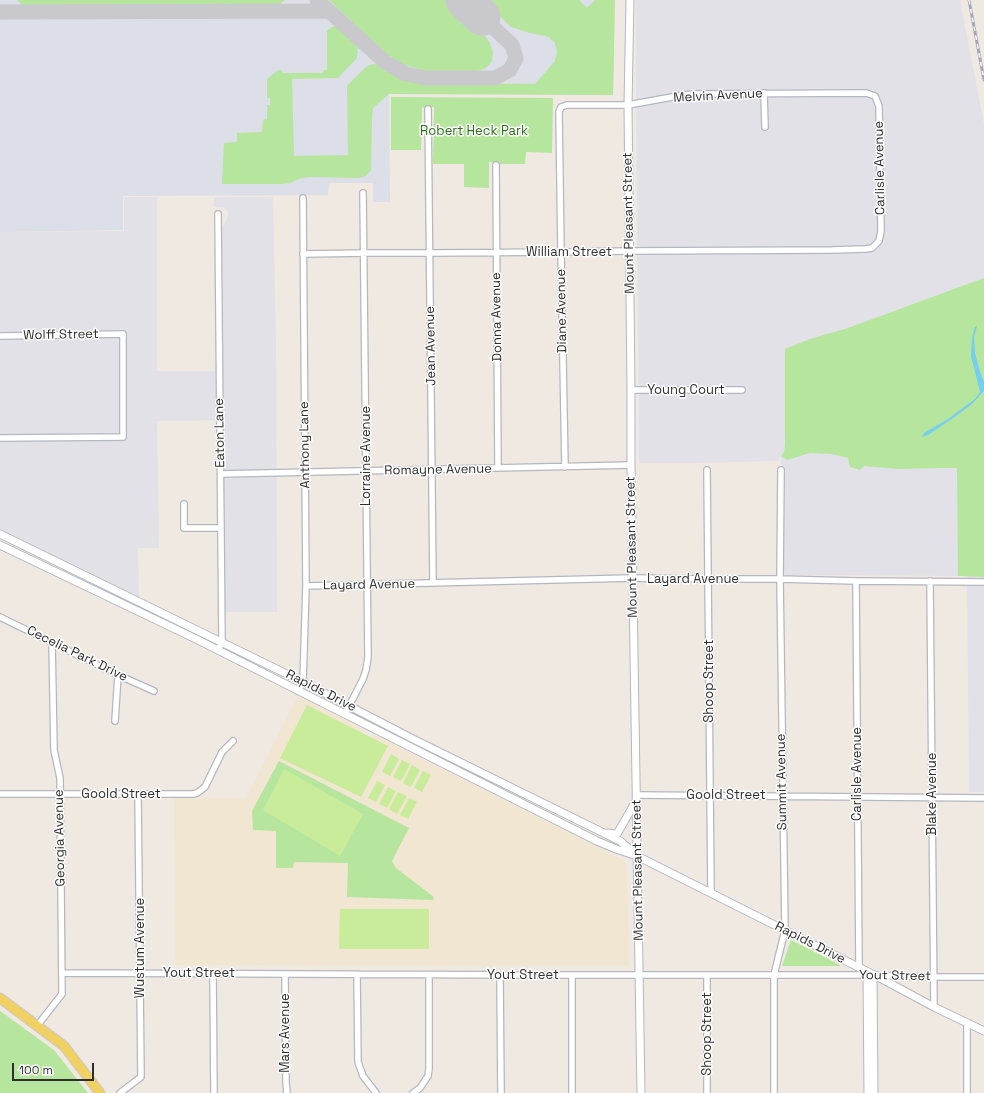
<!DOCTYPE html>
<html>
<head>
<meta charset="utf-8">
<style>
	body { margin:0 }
	#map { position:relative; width:984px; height:1093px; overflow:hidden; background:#efe9e1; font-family:"Space Grotesk",sans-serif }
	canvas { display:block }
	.scale { position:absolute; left:12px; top:1063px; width:82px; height:18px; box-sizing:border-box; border:2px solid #2e2e2e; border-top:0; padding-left:5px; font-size:12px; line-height:14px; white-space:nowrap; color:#2e2e2e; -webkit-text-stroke:3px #fff; paint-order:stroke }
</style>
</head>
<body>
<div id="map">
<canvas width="984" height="1093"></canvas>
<div class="scale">100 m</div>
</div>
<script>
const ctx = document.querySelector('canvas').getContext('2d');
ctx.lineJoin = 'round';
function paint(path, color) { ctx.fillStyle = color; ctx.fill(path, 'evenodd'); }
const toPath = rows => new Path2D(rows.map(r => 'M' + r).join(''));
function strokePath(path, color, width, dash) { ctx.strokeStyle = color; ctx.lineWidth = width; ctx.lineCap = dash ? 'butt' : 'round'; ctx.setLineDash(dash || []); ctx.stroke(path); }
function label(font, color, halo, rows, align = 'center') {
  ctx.font = font + ' "Space Grotesk",sans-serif'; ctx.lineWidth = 3; ctx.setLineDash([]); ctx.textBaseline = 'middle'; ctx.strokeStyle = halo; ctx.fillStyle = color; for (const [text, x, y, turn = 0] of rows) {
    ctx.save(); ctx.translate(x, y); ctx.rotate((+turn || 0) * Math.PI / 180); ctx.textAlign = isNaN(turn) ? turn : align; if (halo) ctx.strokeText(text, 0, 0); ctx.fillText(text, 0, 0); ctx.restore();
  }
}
paint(toPath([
	[636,0,960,0,984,124,984,792,969,792,967,576,786,575,783,572,783,570,781,457,778,461,694,463,639,463,636,85],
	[124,197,157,197,157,371,222,371,221,229,227,219,228,214,227,210,223,207,214,207,214,197,273,197,276,337,277,612,224,612,223,420,157,421,159,548,138,548,139,598,0,531,0,232,124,231]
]), '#e3e1e8');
paint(toPath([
	[298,696,359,727,363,733,371,736,377,736,625,861,627,866,629,966,175,965,174,798,246,798]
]), '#f0e6d1');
paint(toPath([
	[0,0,615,0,613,95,389,94,390,202,373,202,373,183,329,183,328,195,123,196,123,230,0,232]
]), '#dcdee8');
paint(toPath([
	[17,0,285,0,280,4,274,8,30,7,23,5,20,3],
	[329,0,447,0,486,37,490,43,493,52,492,61,486,68,477,71,426,71,404,65,385,53],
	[483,0,579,0,587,8,595,0,615,0,613,95,389,94,373,108,372,117,371,170,366,176,359,178,311,177,301,178,290,183,282,184,222,184,224,143,237,142,237,133,262,132,263,120,267,119,267,105,270,105,270,98,267,98,267,79,278,70,282,70,282,73,323,73,323,70,327,70,327,31,333,26,339,27,354,42,358,47,357,55,357,58,338,78,292,79,294,156,348,155,347,86,366,67,369,65,374,64,379,65,390,73,401,78,420,83,535,84,555,61,557,52,555,43,550,38,546,36,530,33,511,27],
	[391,97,553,98,552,153,526,152,525,164,500,164,500,163,489,162,489,188,464,187,464,164,433,164,434,107,425,107,422,108,421,150,391,150],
	[984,278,984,577,958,576,957,468,939,468,897,469,864,466,860,470,850,467,848,458,832,454,810,453,787,460,781,456,784,452,785,445,785,349,810,339,848,328],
	[279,761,409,828,392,861,396,868,434,897,433,900,347,897,348,863,294,862,293,868,276,868,276,831,253,830,252,811],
	[791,940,840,965,840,966,782,966],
	[0,1011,54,1050,88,1093,0,1093]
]), '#b6e59e');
paint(toPath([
	[307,705,388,746,361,797,280,758],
	[391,754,399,759,390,776,382,772],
	[402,760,410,764,401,781,393,777],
	[412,765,420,770,411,787,403,783],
	[284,769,363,814,340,856,263,810],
	[423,771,431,775,422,792,414,788],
	[377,781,385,785,376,802,368,798],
	[388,787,396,791,387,808,379,804],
	[398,792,407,796,397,814,389,809],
	[409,798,417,802,408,819,400,815],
	[340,909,429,909,429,949,339,949]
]), '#c9ec9a');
paint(toPath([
	[977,326,974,337,975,353,980,372,984,382,984,391,972,404,956,416,928,435,922,437,924,433,948,419,975,399,980,392,971,356,972,338,975,327]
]), '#75cff0');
strokePath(toPath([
	[317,0,385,62,406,74,426,78,495,78,510,70,516,58,512,45,482,17],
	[0,12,329,11]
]), '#c9c8cc', 15);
strokePath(toPath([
	[464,0,482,17]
]), '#c9c8cc', 37);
const minor = toPath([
	[764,93,765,127],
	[428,109,433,583],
	[496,165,498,468],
	[303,254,368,253,430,253,561,252,630,251,832,250,865,249,872,248,879,241,881,231,879,106,875,96,866,93,695,94,683,95,628,105,567,105,561,107,559,112,561,252,565,467],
	[0,336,123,334,123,437,0,438],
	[631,390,742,390],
	[707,470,711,893],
	[221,474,631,465],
	[184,504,184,528,221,528],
	[856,581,859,968],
	[930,581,934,1007],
	[306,586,632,578,708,579,780,579,856,581,984,582],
	[0,617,118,675,154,691],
	[218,650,222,642,218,214],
	[298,691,303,682,306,586,303,198],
	[345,714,363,679,366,670,368,657,363,193],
	[115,721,118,675],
	[0,794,193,794,197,793,205,787,222,752,233,741],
	[636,795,984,798],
	[62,973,533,975,867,975,934,977,984,977],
	[213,973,214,1093],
	[285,974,286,1083,287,1093],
	[357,974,358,1062,363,1076,376,1093],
	[500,975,501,1093],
	[572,975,572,1093],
	[37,1026,62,994,60,778,54,750,52,642],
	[120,1093,141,1077,138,794],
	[413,1093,420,1088,428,1076,429,1069,429,975],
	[707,1093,707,975],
	[774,1093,774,975,785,930,780,579,781,470],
	[967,1093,967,1023]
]);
const tertiary = toPath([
	[630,0,628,105,631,390,631,465,641,1093],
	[0,534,303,682,413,739,620,841,635,854],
	[0,545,196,639,597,841,616,849,637,856,880,978,934,1007,984,1031],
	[607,833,617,834,636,801],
	[867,972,868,1093],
	[873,975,874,1093]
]);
const primary = toPath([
	[0,998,64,1046,100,1093]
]);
strokePath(minor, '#b4b7c1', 8);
strokePath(tertiary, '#b4b7c1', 9);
strokePath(primary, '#c9c9c9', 11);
strokePath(minor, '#fff', 5.5);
strokePath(tertiary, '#fff', 7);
strokePath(primary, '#f2d163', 9);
const rail = toPath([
	[969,0,984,80]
]);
strokePath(rail, '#a3a6b8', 3);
strokePath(rail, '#fff', 1.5, [4.5]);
label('13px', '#2e2e2e', '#fff', [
	["Melvin Avenue",718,96,-3],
	["Carlisle Avenue",880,168,-91],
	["Mount Pleasant Street",629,223,-91],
	["William Street",569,252],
	["Diane Avenue",562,311,-91],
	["Donna Avenue",497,317,-91],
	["Wolff Street",61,335,-1],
	["Jean Avenue",431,346,-91],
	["Young Court",686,390],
	["Eaton Lane",220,433,-91],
	["Anthony Lane",305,445,-91],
	["Lorraine Avenue",366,456,-90],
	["Romayne Avenue",438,470,-1],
	["Mount Pleasant Street",632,547,-91],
	["Layard Avenue",693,579],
	["Layard Avenue",369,585,-1],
	["Cecelia Park Drive",77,654,26],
	["Shoop Street",709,681,-90],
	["Rapids Drive",321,691,27],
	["Carlisle Avenue",857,774,-90],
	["Summit Avenue",782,782,-91],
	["Goold Street",121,794],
	["Blake Avenue",932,794,-90],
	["Goold Street",726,795],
	["Georgia Avenue",60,838,-91],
	["Mount Pleasant Street",638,870,-91],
	["Rapids Drive",810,943,27],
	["Wustum Avenue",140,948,-90],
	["Yout Street",199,973],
	["Yout Street",523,975],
	["Yout Street",895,976,1],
	["Mars Avenue",285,1033,-90],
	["Shoop Street",707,1034,-90]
]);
label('13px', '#2c6e1b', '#fff', [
	["Robert Heck Park",474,131]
]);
</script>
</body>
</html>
